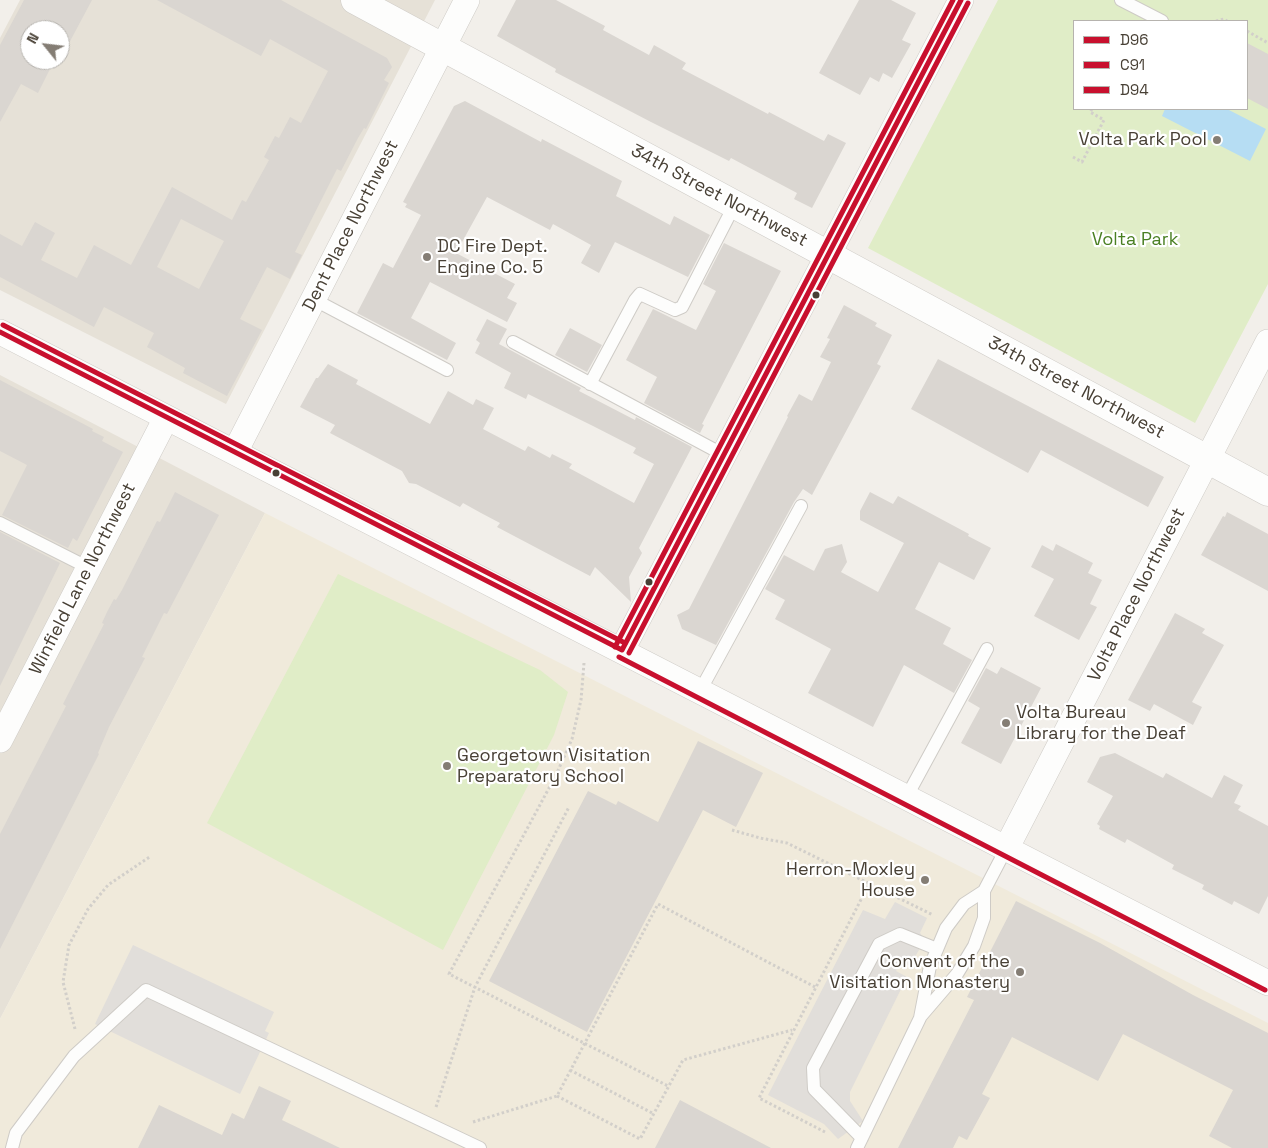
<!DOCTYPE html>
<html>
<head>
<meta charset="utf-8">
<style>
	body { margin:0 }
	#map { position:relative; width:1268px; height:1148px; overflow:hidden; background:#f2efea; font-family:"Space Grotesk",sans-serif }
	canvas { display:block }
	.legend { position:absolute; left:1073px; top:20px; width:175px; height:90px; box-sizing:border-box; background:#fff; border:1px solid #b6b3ae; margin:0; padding:6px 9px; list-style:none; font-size:15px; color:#484035 }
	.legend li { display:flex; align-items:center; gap:10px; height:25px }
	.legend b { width:25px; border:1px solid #b6b3ae }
	.north { position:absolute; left:20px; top:20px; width:50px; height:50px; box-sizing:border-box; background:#fff; border:1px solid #b6b3ae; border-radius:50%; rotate:299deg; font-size:14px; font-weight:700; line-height:20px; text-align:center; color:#484035 }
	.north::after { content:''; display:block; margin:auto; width:18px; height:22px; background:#847d74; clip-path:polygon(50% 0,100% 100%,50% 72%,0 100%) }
</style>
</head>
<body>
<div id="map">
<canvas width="1268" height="1148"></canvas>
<ul class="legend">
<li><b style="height:6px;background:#c8102e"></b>D96</li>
<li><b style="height:6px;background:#c8102e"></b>C91</li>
<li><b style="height:6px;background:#c8102e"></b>D94</li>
</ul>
<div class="north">N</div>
</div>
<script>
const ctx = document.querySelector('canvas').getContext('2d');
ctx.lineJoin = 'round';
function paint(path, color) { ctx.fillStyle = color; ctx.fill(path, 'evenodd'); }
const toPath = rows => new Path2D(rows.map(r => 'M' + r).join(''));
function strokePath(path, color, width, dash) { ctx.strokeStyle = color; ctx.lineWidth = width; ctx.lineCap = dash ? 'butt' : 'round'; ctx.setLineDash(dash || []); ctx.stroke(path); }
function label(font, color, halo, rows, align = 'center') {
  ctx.font = font + ' "Space Grotesk",sans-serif'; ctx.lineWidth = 4.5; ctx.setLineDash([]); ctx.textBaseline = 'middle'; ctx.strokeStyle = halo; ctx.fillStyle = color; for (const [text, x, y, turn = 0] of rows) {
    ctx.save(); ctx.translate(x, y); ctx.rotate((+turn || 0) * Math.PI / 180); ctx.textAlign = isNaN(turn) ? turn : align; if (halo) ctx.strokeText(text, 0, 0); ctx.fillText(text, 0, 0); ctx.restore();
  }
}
paint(toPath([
	[20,0,435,0,226,404,0,290,0,38],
	[30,30,60,30,60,60,30,60],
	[0,375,265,513,0,1019]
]), '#e6e1d7');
paint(toPath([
	[265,513,1268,1023,1268,1148,0,1148,0,1019]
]), '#f0eadb');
paint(toPath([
	[998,0,1268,0,1268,284,1195,423,868,248],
	[1074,21,1247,21,1247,109,1074,109],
	[338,574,540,670,568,692,554,735,443,950,207,823]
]), '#e0edc7');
paint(toPath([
	[895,902,927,918,920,933,925,940,910,965,901,965,896,971,907,977,850,1092,850,1101,863,1121,838,1139,824,1124,768,1095,863,910,885,919],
	[133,945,274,1012,265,1031,269,1033,240,1094,95,1024]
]), '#e1deda');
paint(toPath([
	[1165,109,1227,109,1266,129,1250,161,1162,116]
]), '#b6ddf3');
paint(toPath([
	[24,0,92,0,60,60,60,30,30,30,30,60,60,60,55,69,51,67,38,93,21,84,0,122,0,45],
	[157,0,281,0,387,58,392,67,384,80,389,83,366,129,364,128,358,138,341,171,337,169,295,252,302,255,290,279,267,267,240,319,262,330,227,396,183,373,185,368,147,347,154,333,104,307,94,327,0,277,0,234,22,246,35,222,55,233,41,260,77,278,94,245,131,265,172,187,232,220,242,200,246,202,269,160,264,157,275,136,279,138,290,117,301,123,328,71,270,39,261,56],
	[181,219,224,241,199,289,157,267],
	[516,0,556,0,605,26,603,30,649,55,654,45,686,63,682,69,768,114,769,112,824,141,828,134,846,143,812,208,794,199,797,193,731,158,729,161,651,122,555,72,556,69,497,36],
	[859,0,891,0,916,13,902,40,911,44,892,78,883,73,879,82,870,77,860,95,819,73],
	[1247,43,1268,54,1268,109,1247,98],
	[465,101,541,142,542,139,622,181,616,196,670,225,674,216,710,235,688,277,615,242,599,273,581,263,591,245,553,224,550,230,487,197,456,253,515,284,507,298,517,303,507,322,430,282,411,318,456,343,447,360,357,313,383,263,393,268,421,215,405,207,407,204,403,202,454,106],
	[724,243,781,271,702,424,704,425,700,433,644,403,657,377,626,360,653,309,696,330,716,291,703,284],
	[844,305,877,323,875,326,892,335,877,364,881,366,812,495,803,489,794,502,716,645,682,629,677,615,689,609,788,417,787,416,799,394,812,401,831,362,820,357,830,339,827,338],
	[487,319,507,329,499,344,581,388,579,391,635,420,636,417,692,447,639,548,642,553,629,577,631,602,595,567,590,576,497,527,500,523,481,513,463,503,460,507,416,484,409,483,402,471,330,433,335,425,300,407,316,378,318,378,328,364,358,380,356,384,430,424,448,391,473,405,476,399,494,408,483,429,525,451,528,446,550,458,552,454,572,464,569,468,634,503,654,464,633,453,636,448,593,426,528,394,526,399,504,388,511,373,475,353,480,343,476,340],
	[570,328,602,345,587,372,555,355],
	[938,359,1164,477,1148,507,1041,450,1028,473,911,409],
	[0,380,93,429,92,431,104,437,102,441,123,452,77,541,73,538,68,548,2,515,27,465,0,451],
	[175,492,219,515,167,614,164,613,142,657,145,658,109,727,98,753,99,754,0,949,0,834,66,706,63,704,104,624,102,623,107,612,114,599,116,600,122,590,157,521,160,522],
	[870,492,893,504,898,496,969,534,968,536,991,548,974,580,939,562,915,609,951,628,943,644,972,660,954,693,904,665,873,727,808,693,831,649,775,619,785,600,765,589,784,555,814,571,825,549,842,544,847,562,841,572,878,592,904,543,860,520,860,511],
	[1227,512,1268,534,1268,591,1201,555,1223,516,1225,517],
	[0,532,60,563,0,686],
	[1056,544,1093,563,1088,573,1102,580,1090,604,1097,607,1079,640,1034,616,1054,579,1031,567,1042,545,1053,551],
	[1175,613,1205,629,1202,633,1224,645,1192,702,1202,707,1193,725,1154,704,1150,711,1128,700],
	[1001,667,1041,688,1001,764,961,743,980,708,968,701,986,668,997,674],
	[698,741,763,773,736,827,703,810,587,1032,489,981,588,791,616,805,618,801,658,822],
	[1115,753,1163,778,1166,773,1212,798,1224,775,1243,785,1234,803,1241,806,1238,810,1268,826,1268,896,1259,914,1234,901,1232,905,1219,898,1202,889,1204,885,1172,869,1174,865,1127,839,1125,843,1099,829,1100,826,1097,824,1113,796,1087,782,1100,757],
	[1016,901,1100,943,1193,995,1268,1033,1268,1148,1232,1148,1209,1136,1233,1090,1123,1034,1098,1081,1012,1037,982,1094,990,1098,967,1140,959,1136,953,1148,898,1148,974,1000,967,997],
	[259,1086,291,1101,282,1120,340,1148,138,1148,159,1105,222,1135,232,1113,244,1119],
	[680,1100,771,1148,655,1148]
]), '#dad6d1');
const service = toPath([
	[1121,0,1162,21],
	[313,299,447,370],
	[513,342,724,455],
	[590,384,635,300,640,294,675,310,682,307,735,204],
	[0,523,89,568],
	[700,691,801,506],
	[906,798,987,649],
	[921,1016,957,974,974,946,984,918,984,891,1006,849],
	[862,1138,814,1089,813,1068,879,944,900,934,937,949],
	[12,1148,16,1133,74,1056,146,990,480,1148],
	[857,1148,920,1018,930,966,946,928,964,904,984,891]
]);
const minor = toPath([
	[0,332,1268,983],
	[235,452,467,0],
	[622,650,961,0],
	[0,740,166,418],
	[1006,849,1268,342]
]);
const tertiary = toPath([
	[355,0,1268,492]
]);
strokePath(service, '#cecbc6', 14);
strokePath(minor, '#cecbc6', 26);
strokePath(tertiary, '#cecbc6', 29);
strokePath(toPath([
	[1216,21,1224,19,1227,21],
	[1247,31,1268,43],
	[1073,157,1082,162,1104,120,1090,112,1092,109],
	[584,663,581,700,572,739,556,775,449,974,668,1086],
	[732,830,760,838,787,843,933,915],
	[75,1029,63,982,69,945,88,909,108,885,151,856],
	[570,1070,654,1114],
	[557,1096,640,1139,683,1060,792,1030],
	[436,1107,475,987,569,807],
	[473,1122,557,1096,658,904,815,987],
	[825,1132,759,1098,869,884]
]), '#d2cfca', 3, [2.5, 2.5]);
strokePath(service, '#fdfdfc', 12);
strokePath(minor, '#fdfdfc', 25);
strokePath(tertiary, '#fdfdfc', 28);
strokePath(toPath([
	[0,332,622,650],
	[622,650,961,0]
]), '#c8102e', 5);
strokePath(toPath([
	[629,653,968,3],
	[619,657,1265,990]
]), '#c8102e', 5);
strokePath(toPath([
	[3,325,625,643],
	[615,647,953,0]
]), '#c8102e', 5);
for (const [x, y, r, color] of [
	[1217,140,5,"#847d74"],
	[427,257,5,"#847d74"],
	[816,295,4.5,"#484035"],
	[276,473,4.5,"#484035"],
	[649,582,4.5,"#484035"],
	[1006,723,5,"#847d74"],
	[447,766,5,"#847d74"],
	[925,880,5,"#847d74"],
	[1020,972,5,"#847d74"]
]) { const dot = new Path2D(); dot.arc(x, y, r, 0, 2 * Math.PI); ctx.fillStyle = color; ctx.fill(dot); strokePath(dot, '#fff', 2); }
label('18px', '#484035', '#fff', [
	["Volta Park Pool",1207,140],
	["DC Fire Dept.",437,247,"left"],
	["Engine Co. 5",437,268,"left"],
	["Volta Bureau",1016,713,"left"],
	["Library for the Deaf",1016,734,"left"],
	["Georgetown Visitation",457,756,"left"],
	["Preparatory School",457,777,"left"],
	["Herron-Moxley",915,870],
	["House",915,891],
	["Convent of the",1010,962],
	["Visitation Monastery",1010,983]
], 'right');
label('18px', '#484035', '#fff', [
	["34th Street Northwest",719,196,28],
	["Dent Place Northwest",351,226,-63],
	["34th Street Northwest",1076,388,28],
	["Winfield Lane Northwest",83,579,-63],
	["Volta Place Northwest",1137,595,-63]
]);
label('18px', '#497f22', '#fff', [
	["Volta Park",1135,240]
]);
</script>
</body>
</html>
